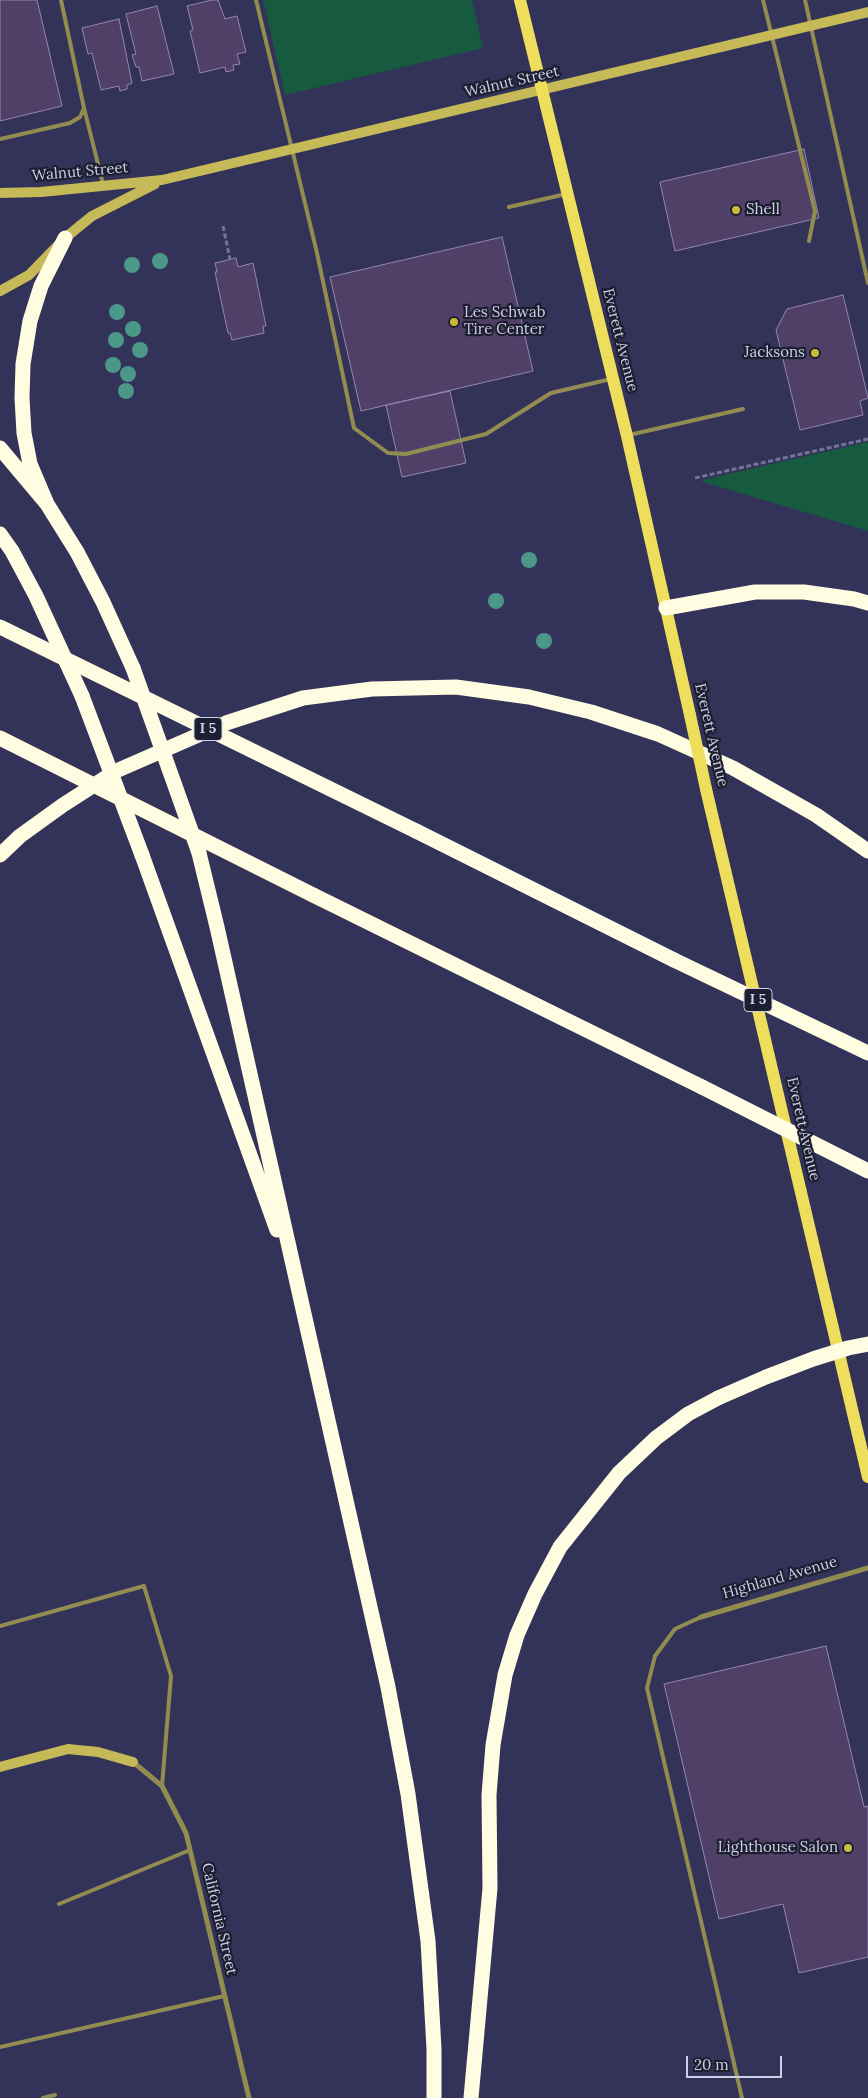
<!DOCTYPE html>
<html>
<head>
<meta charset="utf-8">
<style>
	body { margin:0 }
	#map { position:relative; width:868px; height:2098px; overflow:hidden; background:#33335a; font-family:Lora,serif }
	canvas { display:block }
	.scale { position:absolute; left:686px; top:2056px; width:96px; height:22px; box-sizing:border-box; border:2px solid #cdcfe7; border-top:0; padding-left:6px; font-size:15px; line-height:18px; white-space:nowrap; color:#cdcfe7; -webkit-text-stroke:4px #1d1e2f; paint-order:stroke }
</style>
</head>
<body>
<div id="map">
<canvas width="868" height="2098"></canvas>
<div class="scale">20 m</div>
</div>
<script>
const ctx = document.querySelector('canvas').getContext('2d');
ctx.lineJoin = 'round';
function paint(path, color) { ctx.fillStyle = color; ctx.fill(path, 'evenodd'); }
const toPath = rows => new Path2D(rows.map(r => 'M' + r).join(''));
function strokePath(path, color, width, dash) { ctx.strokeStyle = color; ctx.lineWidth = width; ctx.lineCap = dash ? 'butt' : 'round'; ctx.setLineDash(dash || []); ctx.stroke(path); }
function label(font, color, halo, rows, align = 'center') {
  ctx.font = font + ' Lora,serif'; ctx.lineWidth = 4.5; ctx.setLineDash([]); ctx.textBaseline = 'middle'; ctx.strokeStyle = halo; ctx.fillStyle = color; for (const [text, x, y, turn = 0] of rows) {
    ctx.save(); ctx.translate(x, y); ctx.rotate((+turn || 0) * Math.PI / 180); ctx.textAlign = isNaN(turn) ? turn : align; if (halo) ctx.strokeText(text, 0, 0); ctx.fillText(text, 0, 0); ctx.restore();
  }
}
paint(toPath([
	[263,0,472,0,483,48,285,95],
	[868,442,868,531,703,482,702,480]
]), '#165a3f');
const building = toPath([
	[0,0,37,0,62,106,0,121,0,0],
	[212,0,218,0,225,19,237,16,246,52,237,54,240,64,233,65,234,70,226,72,225,67,200,73,190,31,193,30,187,6,212,0],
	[157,6,174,74,142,81,139,67,136,67,132,55,136,54,126,14,157,6],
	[119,19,132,83,127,85,127,89,120,91,119,86,101,90,92,53,88,54,82,28,119,19],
	[804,149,819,218,675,251,660,182,804,149],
	[502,237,533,371,361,411,330,277,502,237],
	[236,258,238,267,253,263,266,326,263,326,264,333,232,340,230,333,228,333,215,272,217,272,215,263,236,258],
	[843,295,868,398,860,401,863,415,800,430,776,330,787,309,843,295],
	[450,391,466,463,402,477,386,405,450,391],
	[826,1646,864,1807,868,1806,868,1957,799,1973,783,1904,719,1919,664,1684,826,1646]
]);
paint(building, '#504067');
strokePath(building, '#9585b0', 1);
strokePath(toPath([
	[223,226,230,259],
	[695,478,868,439]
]), '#737495', 3, [5, 2.5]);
strokePath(toPath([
	[256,0,317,253,354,428,388,453,406,454,486,434,551,393,611,379],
	[763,0,815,211,809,241],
	[805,0,868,283],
	[84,108,103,184],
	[0,139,70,123,80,117,84,108,61,0],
	[509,207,566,194],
	[629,435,743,409],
	[701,1617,675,1629,655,1656,647,1688,742,2098],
	[0,1626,144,1586,171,1676,162,1786],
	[59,1904,190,1850],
	[0,2047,224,1996],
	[43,2098,55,2095]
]), '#938c51', 4);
strokePath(toPath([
	[701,1617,868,1568],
	[133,1762,162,1786,186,1833,249,2098]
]), '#938c51', 5);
strokePath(toPath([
	[0,193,41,192,162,180,868,12],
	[0,291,29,275,65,238,92,216,155,184],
	[0,1767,68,1749,98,1752,133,1762]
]), '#c6ba58', 10);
strokePath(toPath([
	[520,0,627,436,690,715],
	[706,789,868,1477]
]), '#eede5b', 12);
strokePath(toPath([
	[0,448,47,504,77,552,103,602,133,668],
	[47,504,30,464,24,433,22,398,23,364,30,321,41,286,65,238],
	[0,534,12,551,36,596,82,696],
	[666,608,755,592,804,592,854,599,868,603],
	[416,831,674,960],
	[199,853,217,927,388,1687,408,1794,428,1941,434,2049,434,2098],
	[0,855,20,836,63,805,116,771,226,723,303,698,372,689,456,687,529,697,591,712,658,734,733,768,816,815,868,851],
	[142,855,277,1230],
	[313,895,702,1087],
	[843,1041,868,1053],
	[471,2098,490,1888,489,1795,493,1745,505,1675,517,1635,535,1594,560,1547,619,1473,656,1438,688,1414,718,1398]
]), '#fefce1', 15);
strokePath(toPath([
	[690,715,706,789]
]), '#eede5b', 12);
strokePath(toPath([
	[0,627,416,831],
	[133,668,199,853],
	[82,696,142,855],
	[0,738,313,895],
	[674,960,843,1041],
	[702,1087,868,1171],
	[718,1398,766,1377,813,1359,848,1348,868,1344]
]), '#fefce1', 15);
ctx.fillStyle = '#4b9788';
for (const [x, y] of [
	[160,261],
	[132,265],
	[117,312],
	[133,329],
	[116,340],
	[140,350],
	[113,365],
	[128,374],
	[126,391],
	[529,560],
	[496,601],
	[544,641]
]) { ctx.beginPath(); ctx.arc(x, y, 8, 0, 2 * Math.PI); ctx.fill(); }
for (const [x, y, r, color] of [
	[736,210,5,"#caba3a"],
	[454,322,5,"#caba3a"],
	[815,353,5,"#caba3a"],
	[848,1848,5,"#caba3a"]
]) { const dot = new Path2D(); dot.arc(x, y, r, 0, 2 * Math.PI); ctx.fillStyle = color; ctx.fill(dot); strokePath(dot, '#1d1e2f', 2); }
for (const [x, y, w] of [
	[208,729,28],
	[758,1000,28]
]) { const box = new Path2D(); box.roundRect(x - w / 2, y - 11.5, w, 23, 4); ctx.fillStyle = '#1d1e2f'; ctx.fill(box); strokePath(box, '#cdcfe7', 1); }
label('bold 14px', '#cdcfe7', null, [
	["I 5",208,729],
	["I 5",758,1000]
]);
label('15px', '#cdcfe7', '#1d1e2f', [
	["Walnut Street",512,82,-13],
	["Walnut Street",80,172,-5],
	["Everett Avenue",620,340,76],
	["Everett Avenue",711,735,77],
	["Everett Avenue",803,1129,77],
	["Highland Avenue",780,1578,-16],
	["California Street",219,1919,77]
]);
label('15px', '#cdcfe7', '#1d1e2f', [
	["Shell",746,210],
	["Les Schwab",464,313],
	["Tire Center",464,330],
	["Jacksons",805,353,"right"],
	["Lighthouse Salon",838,1848,"right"]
], 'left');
</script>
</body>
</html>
